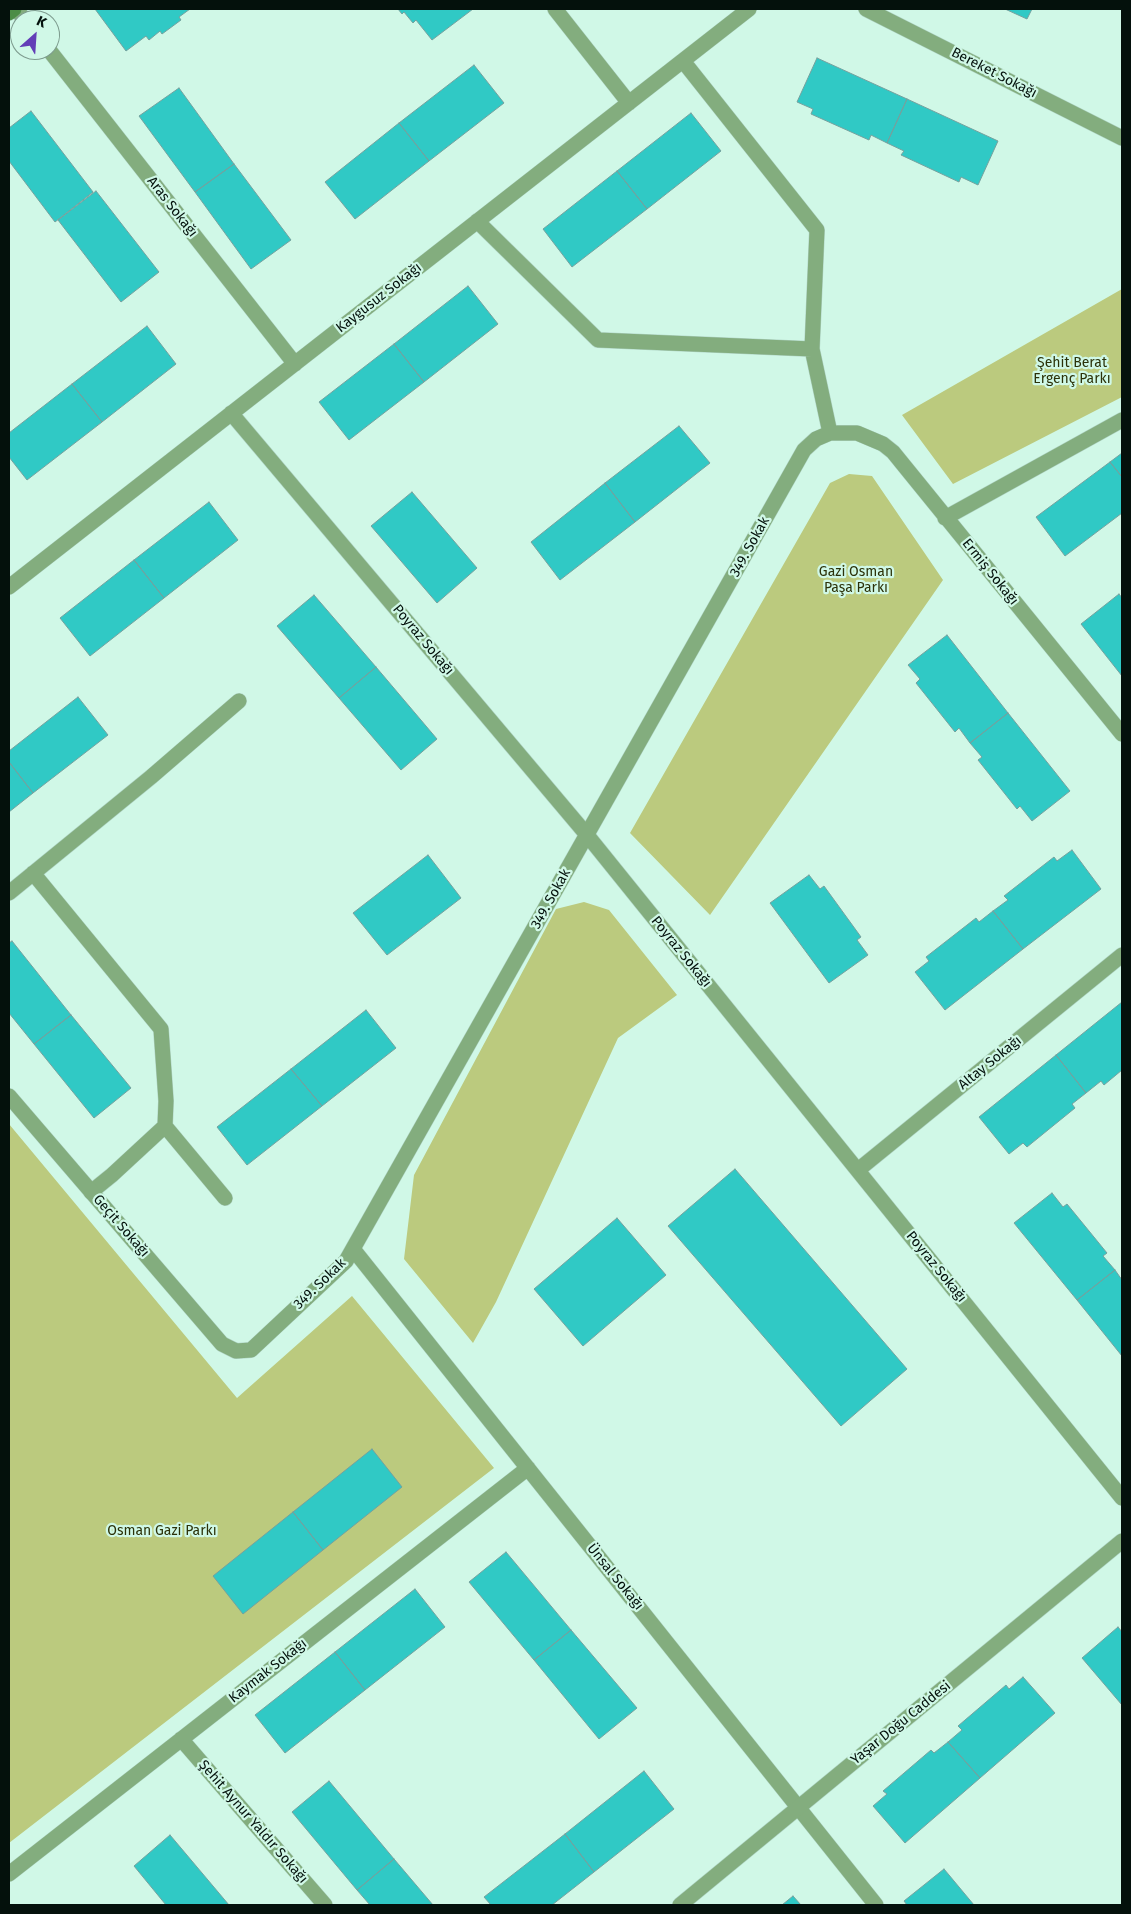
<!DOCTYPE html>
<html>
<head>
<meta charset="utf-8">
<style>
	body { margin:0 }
	#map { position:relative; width:1131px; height:1914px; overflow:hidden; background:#d0f8e7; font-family:"Fira Sans",sans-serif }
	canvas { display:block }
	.frame { position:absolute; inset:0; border:10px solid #04110c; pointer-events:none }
	.north { position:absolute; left:10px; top:10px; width:50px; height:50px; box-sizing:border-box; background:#d0f8e7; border:1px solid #7e9c8f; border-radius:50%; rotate:26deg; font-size:14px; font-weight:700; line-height:20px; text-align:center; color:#04110c }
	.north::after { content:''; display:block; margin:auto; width:18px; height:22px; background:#633eb7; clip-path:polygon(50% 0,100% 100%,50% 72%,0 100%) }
</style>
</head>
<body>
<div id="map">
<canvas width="1131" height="1914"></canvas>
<div class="frame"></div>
<div class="north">K</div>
</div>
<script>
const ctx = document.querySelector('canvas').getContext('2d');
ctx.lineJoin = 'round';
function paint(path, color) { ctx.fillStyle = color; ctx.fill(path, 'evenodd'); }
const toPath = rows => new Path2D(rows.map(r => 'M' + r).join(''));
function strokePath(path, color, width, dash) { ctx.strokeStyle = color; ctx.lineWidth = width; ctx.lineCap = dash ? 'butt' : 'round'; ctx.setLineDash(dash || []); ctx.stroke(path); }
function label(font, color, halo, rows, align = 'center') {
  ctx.font = font + ' "Fira Sans",sans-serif'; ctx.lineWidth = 4.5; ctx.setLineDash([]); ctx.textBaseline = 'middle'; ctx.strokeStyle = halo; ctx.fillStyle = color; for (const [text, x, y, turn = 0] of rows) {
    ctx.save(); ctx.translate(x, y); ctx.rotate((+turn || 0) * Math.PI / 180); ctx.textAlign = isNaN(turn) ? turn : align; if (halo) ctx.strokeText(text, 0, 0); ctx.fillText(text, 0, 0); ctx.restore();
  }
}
paint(toPath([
	[1122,289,1122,397,953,484,902,415],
	[849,474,872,476,943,580,710,915,630,833,830,483],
	[584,902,609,910,677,995,618,1038,496,1302,473,1343,404,1259,414,1175,556,909],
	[9,1124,237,1398,352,1296,494,1468,9,1843]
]), '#bbca7e');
const building = toPath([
	[95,9,190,9,179,17,181,20,162,34,160,31,149,40,146,36,126,51,95,9],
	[398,9,473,9,432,40,416,20,413,23,404,12,402,14,398,9],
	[1005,9,1032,9,1027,19,1005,9],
	[817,58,907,99,887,143,871,135,869,140,811,114,813,109,797,102,817,58],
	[474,65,504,103,429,161,399,123,474,65],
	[179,88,234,164,195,192,139,116,179,88],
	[907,99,998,141,978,185,961,177,959,182,901,155,904,151,887,143,907,99],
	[31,111,93,192,55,222,9,161,9,128,31,111],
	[691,113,721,151,647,209,617,171,691,113],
	[399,123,429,161,355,219,325,182,399,123],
	[234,164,291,240,251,269,195,192,234,164],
	[617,171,647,209,572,267,543,229,617,171],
	[96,191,159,272,121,302,58,220,96,191],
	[468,286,498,324,424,382,394,344,468,286],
	[147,326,176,364,102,422,72,384,147,326],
	[394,344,424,382,349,440,319,402,394,344],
	[72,384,102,422,27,480,9,457,9,433,72,384],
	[679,426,710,463,635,522,605,483,679,426],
	[1122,453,1122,477,1110,462,1122,453],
	[1110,462,1122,477,1122,513,1065,556,1036,517,1110,462],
	[605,483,635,522,560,580,531,542,605,483],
	[412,492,477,568,437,603,371,526,412,492],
	[209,502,238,540,164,598,134,560,209,502],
	[134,560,164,598,90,656,60,618,134,560],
	[1119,594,1122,598,1122,676,1081,624,1119,594],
	[314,595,376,667,339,698,277,626,314,595],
	[947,635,1008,713,970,743,959,728,955,732,916,683,920,679,908,665,947,635],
	[376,667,437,739,401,770,339,698,376,667],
	[78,697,108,735,33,793,9,762,9,751,78,697],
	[1008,713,1070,791,1032,821,1020,806,1017,809,978,760,982,757,970,743,1008,713],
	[9,762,33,793,9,812,9,762],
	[1072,850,1101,889,1023,949,993,911,1008,900,1004,896,1054,857,1057,861,1072,850],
	[428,855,461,898,387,955,353,913,428,855],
	[809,875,820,889,824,886,861,937,857,940,868,955,829,983,770,903,809,875],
	[993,911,1023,949,945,1010,915,972,929,961,926,957,976,918,979,922,993,911],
	[12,941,71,1015,34,1044,9,1013,9,943,12,941],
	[1122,1002,1122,1070,1104,1085,1101,1081,1086,1093,1056,1055,1122,1002],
	[366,1010,396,1048,322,1106,291,1069,366,1010],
	[71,1015,131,1088,94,1118,34,1044,71,1015],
	[1056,1055,1086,1093,1072,1104,1075,1108,1027,1147,1023,1143,1009,1154,979,1117,1056,1055],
	[291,1069,322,1106,247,1165,217,1127,291,1069],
	[735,1169,907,1369,841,1426,668,1226,735,1169],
	[1052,1193,1063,1207,1067,1204,1107,1253,1103,1256,1115,1270,1077,1300,1014,1223,1052,1193],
	[617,1218,666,1275,583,1346,534,1289,617,1218],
	[1115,1270,1122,1280,1122,1356,1077,1300,1115,1270],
	[372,1449,402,1487,323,1550,293,1512,372,1449],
	[293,1512,323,1550,243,1614,213,1576,293,1512],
	[506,1552,571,1630,534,1660,469,1582,506,1552],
	[415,1589,445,1627,365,1690,335,1652,415,1589],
	[1118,1627,1122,1632,1122,1705,1082,1658,1118,1627],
	[571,1630,637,1708,599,1739,534,1660,571,1630],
	[335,1652,365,1690,285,1753,255,1715,335,1652],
	[1023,1677,1055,1713,980,1778,948,1742,962,1730,958,1726,1006,1685,1009,1689,1023,1677],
	[948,1742,980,1778,905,1843,873,1806,887,1794,883,1791,931,1750,934,1753,948,1742],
	[644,1771,674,1809,594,1872,565,1834,644,1771],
	[329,1781,394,1859,357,1890,292,1812,329,1781],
	[565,1834,594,1872,552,1905,491,1905,484,1897,565,1834],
	[170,1835,229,1905,166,1905,134,1866,170,1835],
	[394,1859,433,1905,370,1905,357,1890,394,1859],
	[944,1869,974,1905,907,1905,904,1901,944,1869],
	[793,1896,801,1905,782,1905,793,1896]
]);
paint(building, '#30c9c5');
strokePath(building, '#75a19e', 1);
const service = toPath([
	[33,873,161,1029,166,1101,165,1126,112,1175,91,1192],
	[9,893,151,777,239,701],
	[165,1126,225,1198]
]);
const minor = toPath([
	[16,9,25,20],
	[555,9,629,103],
	[866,9,1122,138],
	[49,50,295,364],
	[477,221,598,340,812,349,817,230,683,61],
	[812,349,830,433],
	[231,413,587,835,1122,1498],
	[945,518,1122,420],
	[9,587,749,9],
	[9,1096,222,1344,236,1351,251,1350,346,1261,804,450,816,439,830,433,857,433,883,444,893,452,1122,734],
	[858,1170,1122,955],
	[353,1249,876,1905],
	[181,1739,325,1905],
	[9,1874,528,1468]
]);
const tertiary = toPath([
	[680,1905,1122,1541]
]);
const secondary = toPath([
	[9,13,14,9]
]);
strokePath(service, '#afd3c4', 16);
strokePath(minor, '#afd3c4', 16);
strokePath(tertiary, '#afd3c4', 16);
strokePath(secondary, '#afd3c4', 16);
strokePath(service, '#83ad7e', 15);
strokePath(minor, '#83ad7e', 15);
strokePath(tertiary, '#83ad7e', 15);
strokePath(secondary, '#4c8d46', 15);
label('14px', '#04110c', '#d0f8e7', [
	["Bereket Sokağı",994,73,27],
	["Aras Sokağı",172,207,52],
	["Kaygusuz Sokağı",379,298,-38],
	["349. Sokak",750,547,-61],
	["Ermiş Sokağı",990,572,51],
	["Poyraz Sokağı",423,640,50],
	["349. Sokak",551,899,-61],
	["Poyraz Sokağı",681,952,51],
	["Altay Sokağı",990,1063,-39],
	["Geçit Sokağı",121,1226,49],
	["Poyraz Sokağı",936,1267,51],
	["349. Sokak",320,1284,-44],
	["Ünsal Sokağı",615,1577,51],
	["Kaymak Sokağı",268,1671,-38],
	["Yaşar Doğu Caddesi",901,1723,-39],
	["Şehit Aynur Yaldır Sokağı",253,1822,49]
]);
label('14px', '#2b3108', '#d0f8e7', [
	["Şehit Berat",1072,363],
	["Ergenç Parkı",1072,379],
	["Gazi Osman",856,572],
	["Paşa Parkı",856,588],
	["Osman Gazi Parkı",162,1531]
]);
</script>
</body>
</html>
